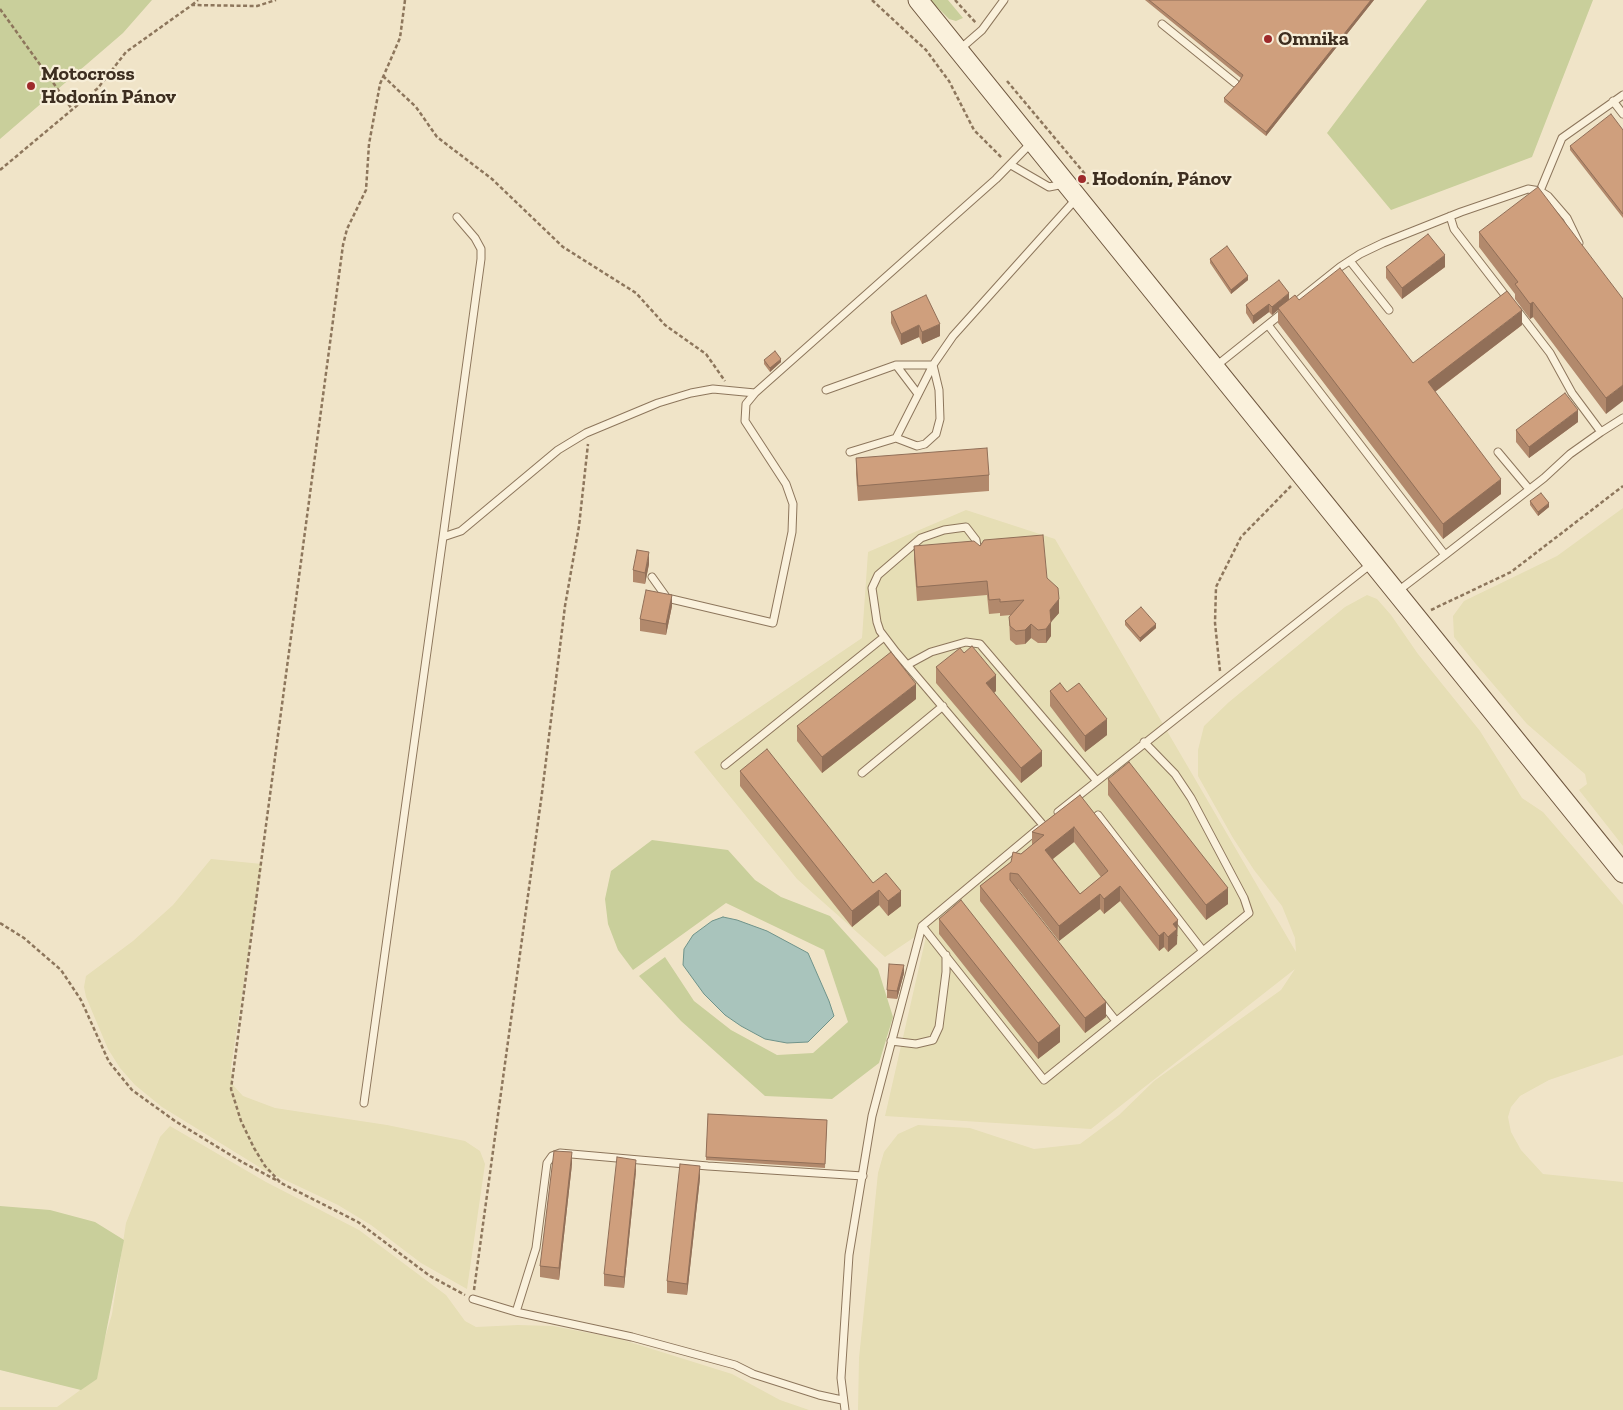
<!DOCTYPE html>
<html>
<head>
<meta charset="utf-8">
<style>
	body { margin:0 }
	canvas { display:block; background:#f0e4c8 }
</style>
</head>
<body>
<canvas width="1623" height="1410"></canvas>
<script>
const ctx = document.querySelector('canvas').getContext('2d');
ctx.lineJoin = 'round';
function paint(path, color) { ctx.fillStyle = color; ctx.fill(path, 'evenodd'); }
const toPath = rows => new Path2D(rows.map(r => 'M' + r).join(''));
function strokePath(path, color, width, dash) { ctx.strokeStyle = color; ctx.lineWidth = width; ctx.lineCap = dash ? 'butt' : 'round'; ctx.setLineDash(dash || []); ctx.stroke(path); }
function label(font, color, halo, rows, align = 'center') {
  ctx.font = font + ' "Zilla Slab",serif'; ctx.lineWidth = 4.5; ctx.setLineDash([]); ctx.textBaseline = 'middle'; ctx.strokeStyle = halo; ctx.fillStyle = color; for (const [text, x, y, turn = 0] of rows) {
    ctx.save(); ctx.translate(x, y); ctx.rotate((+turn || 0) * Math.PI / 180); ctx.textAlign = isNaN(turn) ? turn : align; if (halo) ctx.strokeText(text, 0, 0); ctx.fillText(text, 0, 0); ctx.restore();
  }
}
paint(toPath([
	[1623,508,1623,846,1579,790,1587,784,1585,774,1527,724,1475,663,1454,637,1453,616,1464,601,1557,556],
	[966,510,1055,539,1296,952,1295,938,1282,906,1254,870,1233,838,1198,776,1198,750,1204,726,1229,702,1345,607,1367,595,1377,599,1391,615,1418,654,1480,731,1522,798,1543,812,1623,905,1623,1055,1549,1080,1520,1096,1511,1107,1508,1117,1511,1132,1521,1150,1543,1174,1623,1182,1623,1410,858,1410,859,1358,878,1173,884,1152,898,1134,918,1125,970,1128,1034,1149,1080,1144,1119,1115,1154,1081,1281,990,1295,969,1091,1129,885,1116,928,928,885,957,797,879,694,752,862,638,868,552],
	[211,859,262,864,231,1067,232,1084,243,1096,275,1108,387,1125,465,1141,480,1151,485,1164,467,1289,421,1263,371,1225,338,1205,264,1170,162,1107,135,1085,120,1068,108,1049,86,997,84,987,86,976,133,941,173,905],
	[170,1126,266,1182,359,1230,446,1295,465,1321,476,1327,518,1325,553,1326,620,1339,732,1374,780,1400,809,1410,0,1410,0,1407,57,1407,79,1391,96,1369,112,1314,126,1223,160,1137]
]), '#e6deb5');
paint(toPath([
	[0,0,152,0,123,33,0,139],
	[930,0,948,0,963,18,956,21,949,19],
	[1427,0,1593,0,1532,157,1391,210,1327,133],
	[652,840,728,850,755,880,781,897,830,916,878,969,893,1017,879,1063,832,1099,765,1096,681,1021,639,976,665,957,694,1001,731,1030,777,1055,813,1053,848,1022,824,950,726,903,633,970,618,950,608,924,605,899,611,871],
	[0,1206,50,1210,95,1222,124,1240,97,1379,81,1390,0,1370]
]), '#c9cf9b');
const water = toPath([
	[723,917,737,920,767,931,808,953,829,1001,834,1016,808,1042,787,1043,765,1039,741,1026,725,1015,704,994,683,965,684,949,693,935,712,921,723,917]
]);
paint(water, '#a9c4bc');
strokePath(water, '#6f938a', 1);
const service = toPath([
	[1162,24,1235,83],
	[959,50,982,30,1004,0],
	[1613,101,1623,114],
	[1011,165,1049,187,1064,184],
	[1540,191,1562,138,1623,95],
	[1450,216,1454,229,1508,299],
	[457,217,475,238,481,249,481,259,443,537,461,531,558,450,586,433,658,403,691,393,713,389,755,393,996,179,1032,142],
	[1350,261,1389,310],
	[1517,310,1550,353,1572,393,1601,432,1623,418],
	[1268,325,1445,555,1544,478,1570,454,1601,432],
	[1216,366,1340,267,1360,254,1383,243,1461,212,1528,189,1540,191,1548,196,1567,218,1579,243],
	[826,390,896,365,918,394],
	[896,438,917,446,925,444,936,434,940,419,939,390,933,365,896,365],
	[850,452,896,438,933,365,953,336,1076,199],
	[1498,452,1529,489],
	[978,553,976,540,966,527,944,530,921,538,878,575,872,588,877,622,880,631,896,652,1043,825],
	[652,577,667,598,773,623,792,532,793,504,786,484,745,421,746,404,755,393],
	[1398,591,1445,555],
	[907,665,931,652,966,642,980,644,1096,780],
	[1144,742,1175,774,1191,798,1244,898,1249,913,1203,951],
	[725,765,884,637],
	[862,773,943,706],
	[1058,812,1371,564],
	[922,926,1044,1080,1203,951,1098,815],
	[1101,1002,1116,1021],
	[891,1041,916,1044,933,1040,939,1027,946,972,946,955],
	[364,1103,443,537],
	[473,1299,516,1312,632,1337,735,1365,753,1374,819,1395,842,1400],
	[516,1312,536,1248,547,1163,552,1156,560,1153,708,1166,863,1176],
	[845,1410,841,1378,849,1255,872,1116,922,926,1038,829]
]);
const secondary = toPath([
	[918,0,1623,873]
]);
strokePath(service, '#8d765c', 9);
strokePath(secondary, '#6f573f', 21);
strokePath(toPath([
	[405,0,400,38,380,84,369,144,366,190,347,229,343,245,231,1089,241,1121,254,1148,265,1166,281,1183,358,1222,430,1276,465,1295],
	[872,0,926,50,949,81,974,130,1002,158],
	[955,0,976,23],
	[192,5,198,0],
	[0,9,72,109],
	[383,76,416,107,437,137,492,179,563,247,636,293,665,325,706,354,725,381],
	[1007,81,1085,174,1088,184],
	[0,170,98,88,126,52,192,5,257,6,276,0],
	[1431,610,1511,572,1623,486],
	[1220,671,1215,623,1216,587,1241,537,1291,486],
	[0,923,24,938,61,970,81,1000,109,1062,132,1090,175,1121,242,1162,280,1182],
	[474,1290,542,793,565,606,579,526,588,444]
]), '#8d765c', 2.5, [4, 2.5]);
strokePath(service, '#faf1dc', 7);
strokePath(secondary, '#faf1dc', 19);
paint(toPath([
	[1145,0,1374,0,1266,136,1224,102,1224,98,1239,82,1241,78],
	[1623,130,1623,218,1570,150,1570,146],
	[1479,232,1623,299,1606,414,1533,317,1530,319,1515,299,1515,294,1479,247],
	[1210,259,1248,280,1231,294,1210,263],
	[1386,267,1445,267,1402,299,1386,278],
	[1289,300,1299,300,1413,363,1522,325,1435,392,1501,494,1443,539,1278,323,1278,310,1272,315,1269,312,1253,324,1246,313,1246,305],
	[891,312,940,336,922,344,919,337,901,345,891,323],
	[764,360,781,362,770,372,764,364],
	[1578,422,1529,458,1516,442,1516,430],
	[856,458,989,475,989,491,858,501,856,474],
	[1530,501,1549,507,1538,516,1530,505],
	[914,546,980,546,1047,578,1059,613,1051,622,1051,636,1046,643,1038,643,1031,638,1025,644,1016,645,1010,640,1009,617,1011,615,1000,616,1000,613,989,614,987,595,917,601,914,560],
	[649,564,645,584,633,582,633,570],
	[672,606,666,635,640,631,640,619],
	[1125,621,1156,628,1140,642,1125,625],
	[936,667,996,691,994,693,1042,766,1021,783,936,683],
	[1050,691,1067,692,1107,735,1085,752,1050,706],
	[916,699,822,773,797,741,797,726],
	[740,771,873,883,901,906,888,916,879,905,852,927,740,786],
	[1108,779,1228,904,1206,920,1108,795],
	[1080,795,1178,936,1177,936,1177,944,1168,952,1164,947,1159,951,1120,901,1104,914,1100,909,1059,941,1018,889,1016,889,1106,1017,1085,1033,980,901,980,886,1032,845,1032,832],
	[1074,842,1101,877,1080,894,1053,859],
	[939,919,1060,1042,1038,1059,939,934],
	[904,973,897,999,887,998,887,990],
	[708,1114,827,1120,825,1168,706,1160],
	[572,1164,559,1280,540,1277,540,1266],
	[636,1171,624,1288,604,1286,604,1274],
	[700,1178,687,1295,667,1293,667,1281]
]), '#b2896c');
paint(toPath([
	[1371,0,1374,0,1266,136,1266,132],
	[1445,255,1445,267,1402,299,1402,288],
	[1248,276,1248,280,1231,294,1231,290],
	[1289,293,1289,301,1272,315,1272,307],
	[1533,302,1533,317,1530,319,1530,304],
	[1269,304,1269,312,1253,324,1253,316],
	[1522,310,1522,325,1428,397,1428,382],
	[940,324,940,336,922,344,922,332],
	[919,325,919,337,901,345,901,334],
	[781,359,781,362,770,372,770,368],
	[1623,385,1623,401,1606,414,1606,398],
	[1578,410,1578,422,1529,458,1529,447],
	[1501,479,1501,494,1443,539,1443,524],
	[1549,503,1549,507,1538,516,1538,512],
	[649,552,649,564,645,584,645,573],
	[672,595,672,606,666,635,666,624],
	[1059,599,1059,613,1051,622,1051,636,1046,643,1046,629,1050,610],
	[1031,624,1031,638,1025,644,1025,630],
	[1156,624,1156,628,1140,642,1140,638],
	[996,675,996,691,986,699,986,683],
	[916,684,916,699,822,773,822,757],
	[1107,719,1107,735,1085,752,1085,736],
	[1042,751,1042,766,1021,783,1021,768],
	[1074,827,1074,842,1045,865,1045,850],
	[1120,886,1120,901,1104,914,1104,899],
	[1228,888,1228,904,1206,920,1206,905],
	[879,890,879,905,852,927,852,911],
	[901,891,901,906,888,916,888,901],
	[1100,894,1100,909,1059,941,1059,926],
	[1178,920,1177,944,1168,952,1168,937,1173,924],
	[1164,932,1164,947,1159,951,1159,936],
	[904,965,904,973,897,999,897,991],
	[1106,1002,1106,1017,1085,1033,1085,1018],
	[1060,1026,1060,1042,1038,1059,1038,1043],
	[572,1152,572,1164,559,1280,559,1268],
	[636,1160,636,1171,624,1288,624,1277],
	[700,1166,700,1178,687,1295,687,1284]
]), '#916f58');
const building = toPath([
	[1149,0,1371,0,1266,132,1224,98,1239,82,1243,75,1149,0],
	[1611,114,1623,130,1623,214,1570,146,1611,114],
	[1538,187,1623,299,1623,385,1606,398,1533,302,1530,304,1515,284,1518,282,1479,232,1538,187],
	[1428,234,1445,255,1402,288,1386,267,1428,234],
	[1227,246,1248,276,1231,290,1210,259,1227,246],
	[1340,268,1413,363,1507,291,1522,310,1428,382,1501,479,1443,524,1278,308,1295,295,1299,300,1340,268],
	[1279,280,1289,293,1272,307,1269,304,1253,316,1246,305,1279,280],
	[926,295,940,324,922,332,919,325,901,334,891,312,926,295],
	[775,351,781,359,770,368,764,360,775,351],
	[1565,393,1578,410,1529,447,1516,430,1565,393],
	[987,448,989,475,858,486,856,458,987,448],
	[1541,493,1549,503,1538,512,1530,501,1541,493],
	[1043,535,1047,578,1058,588,1059,599,1050,610,1051,622,1046,629,1038,630,1031,624,1025,630,1016,631,1010,626,1009,617,1024,600,1000,602,1000,599,989,600,987,581,917,587,914,546,974,541,980,546,984,540,1043,535],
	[637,550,649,552,645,573,633,570,637,550],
	[646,590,672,595,666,624,640,619,646,590],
	[1141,607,1156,624,1140,638,1125,621,1141,607],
	[972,646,996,675,986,683,1042,751,1021,768,936,667,960,648,964,653,972,646],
	[891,652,916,684,822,757,797,726,891,652],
	[1060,683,1067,692,1079,683,1107,719,1085,736,1050,691,1060,683],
	[767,749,873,883,886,873,901,891,888,901,879,890,852,911,740,771,767,749],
	[1129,762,1228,888,1206,905,1108,779,1129,762],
	[1080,795,1178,920,1173,924,1177,929,1168,937,1164,932,1159,936,1120,886,1104,899,1100,894,1059,926,1018,874,1010,873,1010,880,1106,1002,1085,1018,980,886,1011,862,1013,852,1021,854,1044,835,1032,832,1080,795],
	[1074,827,1108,871,1080,894,1045,850,1074,827],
	[961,900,1060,1026,1038,1043,939,919,961,900],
	[889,964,904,965,897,991,887,990,889,964],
	[708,1114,827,1120,825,1164,706,1157,708,1114],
	[554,1151,572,1152,559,1268,540,1266,554,1151],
	[617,1157,636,1160,624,1277,604,1274,617,1157],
	[680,1164,700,1166,687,1284,667,1281,680,1164]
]);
paint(building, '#cf9f7d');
strokePath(building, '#916f58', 1);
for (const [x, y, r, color] of [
	[1268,39,5,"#9e2a2b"],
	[31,86,5,"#9e2a2b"],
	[1082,179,5,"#9e2a2b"]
]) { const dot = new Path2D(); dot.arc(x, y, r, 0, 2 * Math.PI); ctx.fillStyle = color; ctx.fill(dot); strokePath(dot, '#f7eed8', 2); }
label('bold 20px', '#3d2e20', '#f7eed8', [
	["Omnika",1278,39],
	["Motocross",41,74],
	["Hodonín Pánov",41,97],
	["Hodonín, Pánov",1092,179]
], 'left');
</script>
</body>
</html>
